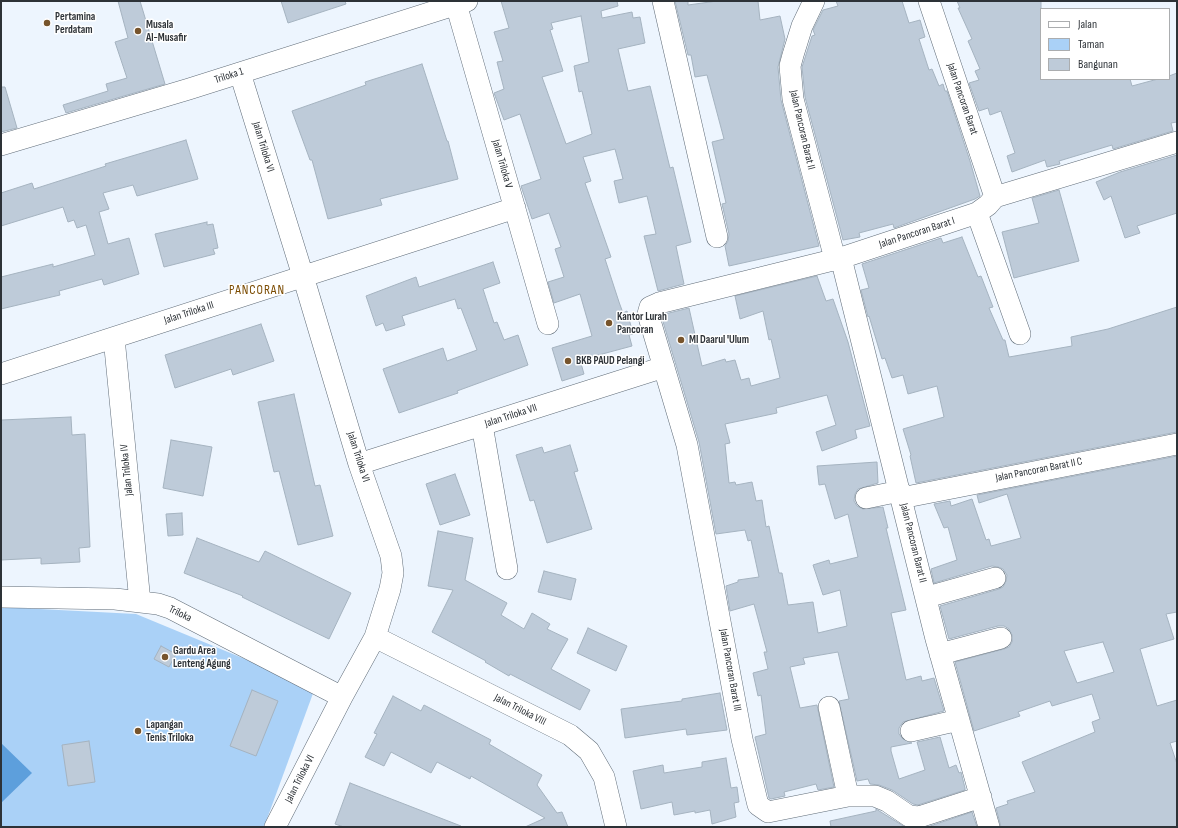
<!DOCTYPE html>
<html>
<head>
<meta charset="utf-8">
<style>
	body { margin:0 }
	#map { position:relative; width:1178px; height:828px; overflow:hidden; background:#edf5fe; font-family:"Sofia Sans Condensed",sans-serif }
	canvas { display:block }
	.frame { position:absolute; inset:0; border:2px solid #2d3237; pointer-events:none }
	.legend { position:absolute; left:1040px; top:8px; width:130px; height:72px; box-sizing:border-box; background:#fff; border:1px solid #abadaf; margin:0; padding:5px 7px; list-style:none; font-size:12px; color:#2d3237 }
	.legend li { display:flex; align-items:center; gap:8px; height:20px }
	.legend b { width:20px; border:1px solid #abadaf }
</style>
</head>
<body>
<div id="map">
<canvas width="1178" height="828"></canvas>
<div class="frame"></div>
<ul class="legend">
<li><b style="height:5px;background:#fff"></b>Jalan</li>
<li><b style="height:11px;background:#aad1f7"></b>Taman</li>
<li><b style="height:11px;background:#becbd9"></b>Bangunan</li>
</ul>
</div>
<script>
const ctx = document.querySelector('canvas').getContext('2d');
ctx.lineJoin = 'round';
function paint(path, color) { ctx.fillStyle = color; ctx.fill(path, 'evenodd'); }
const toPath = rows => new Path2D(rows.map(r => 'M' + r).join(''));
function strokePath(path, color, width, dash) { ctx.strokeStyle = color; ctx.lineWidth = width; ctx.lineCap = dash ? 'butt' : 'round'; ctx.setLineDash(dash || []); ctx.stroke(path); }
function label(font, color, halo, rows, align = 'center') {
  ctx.font = font + ' "Sofia Sans Condensed",sans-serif'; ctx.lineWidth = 3; ctx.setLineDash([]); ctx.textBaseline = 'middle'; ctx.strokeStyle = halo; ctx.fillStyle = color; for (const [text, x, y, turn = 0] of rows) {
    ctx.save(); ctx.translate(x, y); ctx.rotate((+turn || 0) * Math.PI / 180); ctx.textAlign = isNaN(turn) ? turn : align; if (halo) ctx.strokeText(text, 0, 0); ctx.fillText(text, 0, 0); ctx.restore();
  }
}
paint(toPath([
	[1,607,136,614,315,688,264,827,1,827]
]), '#aad1f7');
paint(toPath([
	[1,743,32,773,1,803]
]), '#5d9fdc');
const building = toPath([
	[118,1,140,1,165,84,66,113,63,105,108,91,106,84,127,78,115,42,128,38,118,1],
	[281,1,345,1,346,4,288,23,281,1],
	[501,1,617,1,618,6,601,11,602,18,632,12,633,18,640,17,645,43,618,49,628,91,650,86,670,168,673,167,691,242,676,246,684,284,658,291,644,236,656,234,647,196,619,203,614,181,623,179,615,149,583,157,591,181,585,183,611,257,605,259,619,302,623,313,627,311,633,334,629,335,632,346,580,360,584,374,562,381,552,348,592,336,580,294,554,303,548,282,564,277,555,249,561,247,549,213,532,219,521,186,541,179,520,114,504,120,494,93,504,89,497,62,503,61,494,32,509,28,501,1],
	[581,16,589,62,574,66,579,92,582,91,592,134,566,144,542,77,563,71,550,30,553,29,551,23,581,16],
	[675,1,688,1,688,5,717,1,758,1,760,20,780,16,785,39,778,67,781,100,819,246,729,266,725,246,728,241,729,234,722,204,726,203,712,142,724,139,707,75,695,77,691,55,688,55,675,1],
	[836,1,902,1,909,23,920,20,925,37,919,39,929,70,932,69,939,86,943,84,945,91,947,91,970,161,980,196,975,199,894,228,893,224,859,233,860,237,843,240,805,97,802,67,812,36,815,35,813,30,823,10,838,6,836,1],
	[957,1,1041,1,1041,79,1130,79,1132,86,1158,79,1169,79,1169,76,1177,73,1177,122,1171,123,1173,131,1113,149,1112,145,1059,161,1060,164,1047,167,1045,160,1012,172,1007,156,1015,153,1001,111,990,115,988,108,979,111,969,83,979,80,975,71,980,69,968,41,972,39,958,8,960,8,957,1],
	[422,64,447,141,448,141,458,179,380,199,382,205,328,219,312,160,310,160,292,111,366,85,365,82,422,64],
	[1,87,5,87,17,128,1,132,1,87],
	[186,140,198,179,137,196,133,185,103,193,109,209,99,212,108,244,129,238,139,274,104,285,102,279,59,291,60,295,1,309,1,277,53,264,53,267,95,255,86,225,77,228,74,220,68,222,63,207,1,226,1,193,32,183,34,189,106,166,105,164,186,140],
	[1177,155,1177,213,1137,226,1140,233,1125,238,1111,196,1104,200,1096,182,1120,172,1177,155],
	[1059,190,1079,261,1014,278,1002,232,1039,223,1032,198,1059,190],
	[207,222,207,225,213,224,218,248,213,249,215,254,164,267,155,234,207,222],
	[962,237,978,277,981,276,993,307,989,308,1003,340,1005,340,1009,357,1072,346,1071,337,1108,329,1177,307,1177,432,916,483,910,456,911,455,903,429,944,417,937,386,908,394,903,375,892,378,885,358,882,359,869,316,868,317,861,290,869,288,862,264,941,238,943,243,962,237],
	[493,262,500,283,483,289,494,323,497,322,504,340,518,335,528,365,457,391,458,393,399,413,383,369,443,348,447,361,477,350,461,308,458,309,455,299,402,316,405,325,386,331,383,323,376,326,366,296,416,277,419,287,493,262],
	[817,276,826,301,833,299,848,342,870,426,855,430,857,438,822,451,816,432,836,425,827,395,776,408,777,413,725,424,730,443,725,444,729,483,735,482,736,485,752,482,756,501,762,500,766,527,769,526,779,573,782,573,788,605,813,602,818,633,847,626,840,590,823,595,813,565,829,560,830,564,858,557,848,514,835,519,825,484,819,485,817,466,877,462,878,483,858,489,855,494,854,501,857,506,863,509,883,507,888,528,886,528,906,610,891,613,906,680,921,676,922,681,934,678,944,711,903,722,899,728,899,734,903,739,912,743,891,747,891,751,899,779,925,770,917,742,940,737,949,768,956,765,959,773,961,772,965,788,965,790,918,805,913,804,892,790,879,785,870,784,868,779,857,781,839,701,849,699,838,652,803,658,805,664,790,667,800,708,817,705,834,787,818,790,816,784,784,792,785,796,771,799,769,798,755,737,766,734,761,695,758,696,753,673,768,669,764,652,767,652,754,604,730,611,726,586,738,582,738,580,759,577,751,540,748,541,745,530,716,534,699,442,661,315,689,308,702,366,725,359,726,362,735,360,741,380,749,378,751,386,780,378,771,339,769,340,763,311,740,319,735,296,817,276],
	[261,324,274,361,233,375,231,369,175,388,165,355,261,324],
	[294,394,315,486,320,485,333,536,298,545,279,471,274,472,258,402,294,394],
	[71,417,72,435,85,434,90,547,79,548,80,562,41,564,41,558,1,560,1,420,71,417],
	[171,440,212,447,203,496,163,488,171,440],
	[570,445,578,471,574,472,592,529,547,543,534,500,530,501,516,455,542,447,544,453,570,445],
	[1177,456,1177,612,1166,614,1174,639,1140,649,1157,706,1177,700,1177,741,1170,743,1177,764,1177,827,1001,827,996,808,1008,804,1007,801,1035,792,1022,762,1095,732,1092,722,1100,719,1092,694,1052,706,1050,701,1018,712,1020,716,974,731,955,662,1004,649,1009,647,1012,642,1012,635,1009,629,1004,626,998,626,949,639,940,606,999,589,1003,587,1006,581,1007,575,1003,569,998,567,992,566,934,583,931,569,957,560,948,527,944,528,934,504,950,501,951,506,972,499,986,540,989,539,991,546,1021,538,1007,494,979,503,977,495,1177,456],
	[1103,642,1114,672,1077,683,1064,651,1103,642],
	[455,474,470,515,440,525,426,484,455,474],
	[182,513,183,535,168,536,166,514,182,513],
	[438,531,473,538,465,580,507,603,501,615,524,629,532,613,550,624,547,629,568,639,551,669,590,690,580,710,510,674,509,676,485,662,486,661,432,632,453,590,428,586,438,531],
	[197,538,259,562,265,551,351,593,329,639,242,597,243,596,184,573,197,538],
	[544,571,576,579,571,600,538,592,544,571],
	[588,628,627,646,616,671,577,653,588,628],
	[161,646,176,654,169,667,154,659,161,646],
	[252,690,278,701,256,756,230,746,252,690],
	[720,693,727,730,687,735,686,729,625,738,621,709,682,701,682,699,720,693],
	[393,696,421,711,424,705,491,740,489,744,542,775,537,785,557,813,562,812,568,827,525,827,545,818,471,776,470,779,437,762,431,773,391,752,384,766,365,757,377,734,374,733,393,696],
	[89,741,95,782,68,786,62,745,89,741],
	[726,758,731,788,737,787,739,802,734,803,736,817,712,824,710,810,695,813,695,811,674,815,672,802,641,809,633,771,663,765,664,773,702,767,702,762,726,758],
	[350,783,461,826,460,827,344,827,335,824,350,783],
	[876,809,905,827,831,827,830,821,876,811,876,809],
	[972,812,977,827,927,827,972,812]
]);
paint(building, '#becbd9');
strokePath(building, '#a5b3c0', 1);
const street = toPath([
	[663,1,717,237],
	[814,1,802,26,793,55,790,66,793,99,835,259],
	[929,1,995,197],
	[456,4,548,324],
	[240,73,303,276,359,464,391,556,393,573,390,589,375,637,342,697,275,827],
	[1,145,189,89,467,1],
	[977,213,1020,334],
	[841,258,936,639,989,827],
	[114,338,140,602],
	[1,374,515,208],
	[482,425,507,569],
	[359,464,664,367],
	[866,498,900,491],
	[901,498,1177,444],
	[1,597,115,599,158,604,170,608,342,697],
	[927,597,995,578],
	[375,637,570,735,589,751,604,777,616,827],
	[940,654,1001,638],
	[829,707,848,796],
	[911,731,959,720],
	[981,797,919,817,909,816,887,801,875,796,848,796,768,812,758,805,742,739,687,445,648,314,650,307,659,303,841,258,977,213,988,205,995,197,1177,142]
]);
strokePath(street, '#616d79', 22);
strokePath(street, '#fff', 21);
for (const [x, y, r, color] of [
	[47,23,4,"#77542c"],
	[138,31,4,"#77542c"],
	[609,323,4,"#77542c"],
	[681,340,4,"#77542c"],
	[568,361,4,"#77542c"],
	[165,657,4,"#77542c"],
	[138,731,4,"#77542c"]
]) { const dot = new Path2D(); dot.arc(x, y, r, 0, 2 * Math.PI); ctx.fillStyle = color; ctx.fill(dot); strokePath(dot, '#fff', 1.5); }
label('bold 11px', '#2d3237', '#fff', [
	["Pertamina",55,17],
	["Perdatam",55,30],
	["Musala",146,25],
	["Al-Musafir",146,38],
	["Kantor Lurah",617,317],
	["Pancoran",617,330],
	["MI Daarul 'Ulum",689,340],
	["BKB PAUD Pelangi",576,361],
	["Gardu Area",173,651],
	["Lenteng Agung",173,664],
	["Lapangan",146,725],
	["Tenis Triloka",146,738]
], 'left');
label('11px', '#2d3237', '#fff', [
	["Triloka 1",229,76,-18],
	["Jalan Pancoran Barat",962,99,71],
	["Jalan Pancoran Barat II",802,130,77],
	["Jalan Triloka VI",263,147,73],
	["Jalan Triloka V",502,164,74],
	["Jalan Pancoran Barat I",917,233,-18],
	["Jalan Triloka III",189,313,-18],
	["Jalan Triloka VII",511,416,-18],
	["Jalan Triloka VI",358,457,72],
	["Jalan Triloka IV",127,470,-96],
	["Jalan Pancoran Barat II C",1039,470,-11],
	["Jalan Pancoran Barat II",913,543,76],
	["Triloka",180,614,26],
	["Jalan Pancoran Barat III",730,670,80],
	["Jalan Triloka VIII",520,710,27],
	["Jalan Triloka VI",300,779,-63]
]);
ctx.letterSpacing = '1px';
label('13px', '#7b4b01', '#fff', [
	["PANCORAN",257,291]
]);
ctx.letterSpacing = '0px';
</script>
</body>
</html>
